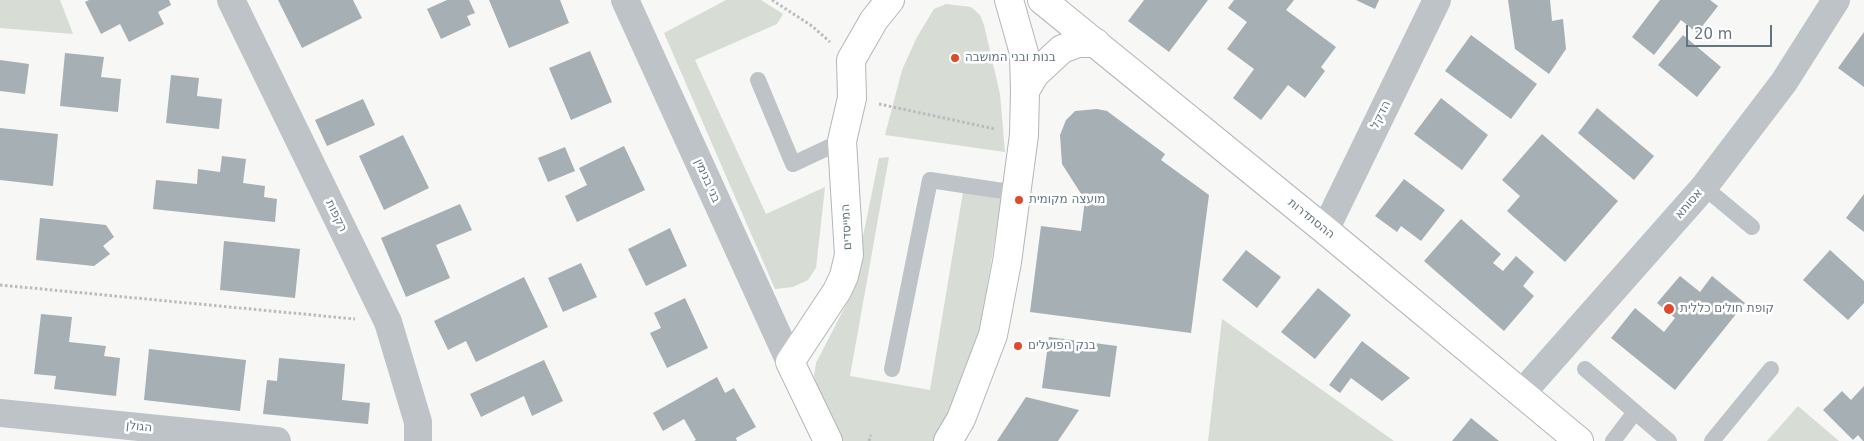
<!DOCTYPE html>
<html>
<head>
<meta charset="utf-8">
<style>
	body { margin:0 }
	#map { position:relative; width:1864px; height:441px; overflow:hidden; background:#f7f7f5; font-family:"DejaVu Sans",sans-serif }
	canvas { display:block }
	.scale { position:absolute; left:1686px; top:25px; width:86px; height:22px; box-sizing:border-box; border:2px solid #63757f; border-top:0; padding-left:6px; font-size:15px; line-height:18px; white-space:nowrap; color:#63757f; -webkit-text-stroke:4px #fff; paint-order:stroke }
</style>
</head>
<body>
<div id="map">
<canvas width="1864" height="441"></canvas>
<div class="scale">20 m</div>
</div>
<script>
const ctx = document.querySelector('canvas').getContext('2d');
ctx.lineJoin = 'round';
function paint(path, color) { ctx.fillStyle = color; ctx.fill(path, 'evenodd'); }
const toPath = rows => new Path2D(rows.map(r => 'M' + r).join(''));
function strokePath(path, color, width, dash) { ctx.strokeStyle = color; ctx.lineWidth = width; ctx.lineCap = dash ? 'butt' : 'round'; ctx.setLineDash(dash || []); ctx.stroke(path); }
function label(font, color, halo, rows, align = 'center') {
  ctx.font = font + ' "DejaVu Sans",Heebo,sans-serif'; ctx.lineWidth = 5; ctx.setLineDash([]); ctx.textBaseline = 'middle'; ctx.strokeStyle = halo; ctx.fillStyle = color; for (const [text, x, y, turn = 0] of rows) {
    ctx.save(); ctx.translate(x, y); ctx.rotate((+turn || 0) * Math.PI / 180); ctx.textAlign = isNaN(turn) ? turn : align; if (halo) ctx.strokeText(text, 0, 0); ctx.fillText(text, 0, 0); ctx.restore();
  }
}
paint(toPath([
	[0,0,60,0,73,34,0,28],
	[726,0,761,0,783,14,777,24,695,60,766,214,825,187,816,268,808,280,793,287,775,289,664,33],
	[946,4,971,7,980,15,984,25,1000,94,1005,152,885,135,902,70,917,37,934,9],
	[889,157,850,376,930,390,963,192,1001,199,982,321,972,362,949,422,933,441,843,441,817,387,814,375,816,363,851,295,879,158],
	[1222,319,1394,441,1208,441],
	[1798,406,1839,441,1767,441]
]), '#d7dcd4');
paint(toPath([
	[89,0,169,0,171,5,158,12,164,24,129,42,120,24,101,34,85,2],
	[278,0,353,0,362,18,302,48],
	[447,0,469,0,475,13,467,16,471,25,441,39,427,9],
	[489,0,560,0,569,23,509,48],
	[1144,0,1208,0,1169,52,1128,21],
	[1234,0,1294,0,1286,10,1336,47,1321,67,1325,71,1305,98,1288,85,1261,120,1233,98,1254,69,1227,49,1247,22,1228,8],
	[1356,0,1379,0,1375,9],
	[1508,0,1550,0,1552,21,1563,19,1566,49,1549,74,1515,49],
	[1660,0,1710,0,1718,6,1697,33,1681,20,1654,55,1632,37],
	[1864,32,1864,87,1838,68],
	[1471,35,1537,84,1511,119,1445,71],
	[1683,35,1721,67,1697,97,1658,65],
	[590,51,612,102,571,120,549,68],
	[65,53,104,57,101,77,121,79,118,112,60,106],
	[0,60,29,64,25,94,0,91],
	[171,75,199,78,197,96,222,99,219,129,166,123],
	[1441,98,1488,135,1462,170,1414,134],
	[363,99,375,125,327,146,315,120],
	[1597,108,1654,156,1634,180,1578,133],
	[1097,109,1107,111,1165,154,1161,160,1209,195,1191,333,1030,312,1041,226,1081,231,1085,200,1062,164,1060,135,1066,120,1075,111],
	[0,128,58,134,53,186,0,180],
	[1542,134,1618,201,1565,262,1507,211,1520,196,1502,180],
	[403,135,429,188,384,210,359,156],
	[624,146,645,190,577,222,565,196,587,185,579,168],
	[565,147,575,171,548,182,538,158],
	[222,156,246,159,243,183,265,186,264,197,277,199,275,222,153,209,156,180,197,184,198,169,220,172],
	[1404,179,1445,210,1421,241,1401,226,1397,232,1375,216],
	[1864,194,1864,232,1846,218],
	[460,204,472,230,436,245,450,278,406,297,381,238],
	[40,218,106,225,114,237,103,246,110,254,94,266,36,260],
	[1461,219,1501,254,1493,263,1503,271,1516,256,1534,272,1523,286,1534,296,1504,331,1424,261],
	[670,228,687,266,646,286,628,249],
	[224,241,300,249,295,298,220,290],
	[1246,250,1281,277,1257,308,1222,280],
	[1830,250,1864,281,1864,303,1848,320,1803,280],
	[581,263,597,297,563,312,548,278],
	[1680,276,1700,292,1712,276,1745,303,1675,390,1611,338,1635,308,1664,332,1675,318,1657,303],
	[524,277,548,327,476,362,466,341,448,350,434,321],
	[1318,288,1351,315,1315,359,1281,332],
	[685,298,708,348,667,368,650,333,661,328,654,313],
	[41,314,72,317,69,342,106,346,104,356,120,358,116,396,54,389,56,376,34,374],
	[1049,337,1117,346,1110,397,1042,388],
	[1362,341,1410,378,1382,401,1351,378,1340,393,1329,385],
	[149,349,246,360,240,411,144,400],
	[279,358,345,364,342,400,370,403,368,424,263,414,267,380,277,381],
	[544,360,563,401,532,416,524,396,481,417,470,394],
	[717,377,725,393,734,388,756,427,736,438,737,441,694,441,696,440,684,419,663,431,653,413],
	[1864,386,1864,441,1863,441,1858,435,1853,440,1823,410,1842,391,1851,400],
	[1026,397,1079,410,1058,441,997,441],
	[1471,418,1499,441,1452,441]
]), '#a5afb4');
const secondary = toPath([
	[1042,0,1325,230,1579,441],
	[1025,91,1035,74,1062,49,1078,43,1096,43],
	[828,441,790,362,837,291,844,276,849,255,842,141,852,98,851,60,874,20,890,0],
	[948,441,961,419,993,335,1007,262,1024,135,1025,91,1024,53,1009,0]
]);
strokePath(secondary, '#b1b7bb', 30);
strokePath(toPath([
	[772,0,812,26,830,42],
	[879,104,995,129],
	[0,285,355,319],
	[869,441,871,435]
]), '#b9bcbf', 3, [2.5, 2.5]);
strokePath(toPath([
	[758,80,793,164,842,141],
	[1704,187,1752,227],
	[892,369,930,180,1016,193],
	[1585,369,1669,441],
	[1613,441,1635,412],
	[1712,441,1771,369]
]), '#bec3c7', 16);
strokePath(toPath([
	[231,0,388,322,418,422,418,441],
	[625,0,790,362],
	[1325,230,1437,0],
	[1522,393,1704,187,1784,82,1836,0],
	[0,413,277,441]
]), '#bec3c7', 28);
strokePath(secondary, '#fff', 28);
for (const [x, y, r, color] of [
	[955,58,5,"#de4a2e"],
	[1019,200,5,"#de4a2e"],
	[1669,309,6,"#de4a2e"],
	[1018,346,5,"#de4a2e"]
]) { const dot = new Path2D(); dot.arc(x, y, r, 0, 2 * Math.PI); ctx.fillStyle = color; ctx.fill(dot); strokePath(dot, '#fff', 2); }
label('12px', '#63757f', '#fff', [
	["בנות ובני המושבה",965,58],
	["מועצה מקומית",1029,200],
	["קופת חולים כללית",1680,309],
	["בנק הפועלים",1028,346]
], 'left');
label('12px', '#63757f', '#fff', [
	["הדקל",1381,115,-64],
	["בני בנימין",707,181,66],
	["אסותא",1689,204,-49],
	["רקפות",336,216,64],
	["ההסתדרות",1311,219,39],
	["המייסדים",847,227,-93],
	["הגולן",139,427,6]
]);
</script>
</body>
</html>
